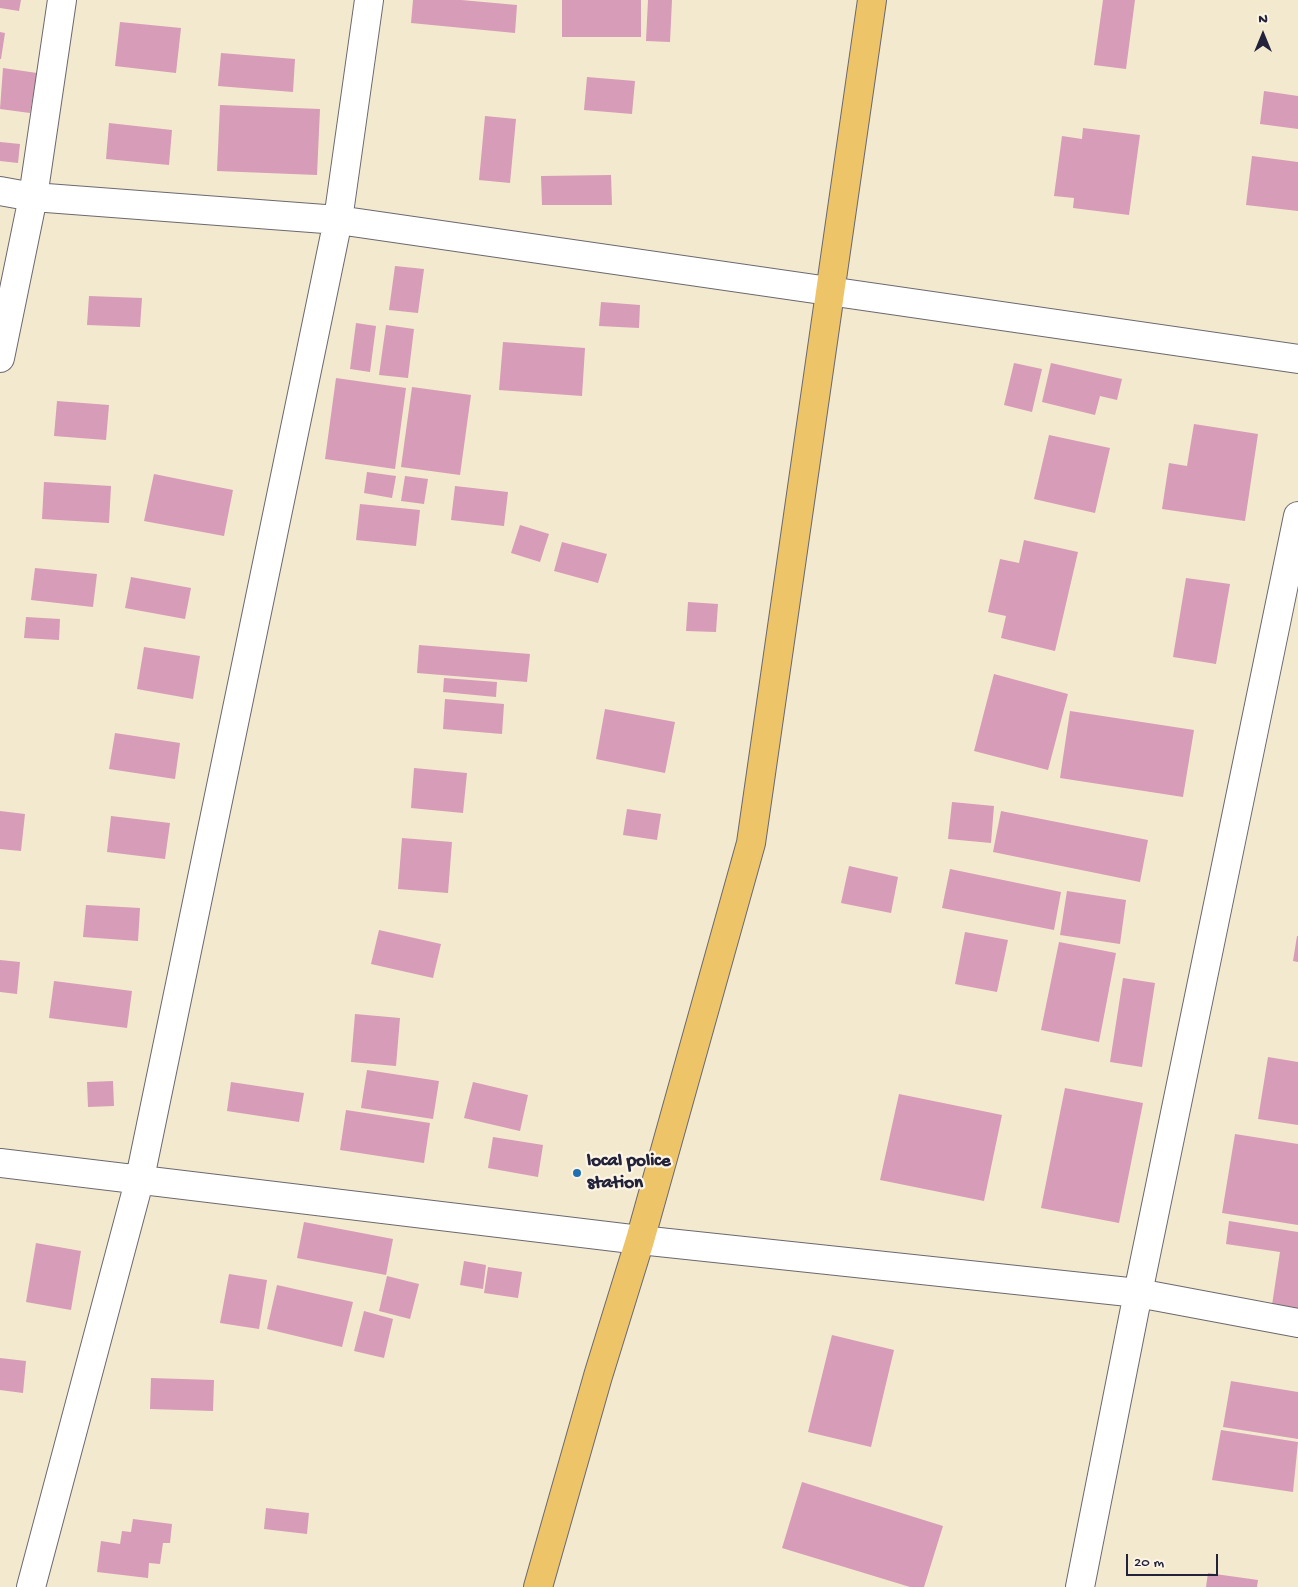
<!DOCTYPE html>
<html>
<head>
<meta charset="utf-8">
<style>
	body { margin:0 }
	#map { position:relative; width:1298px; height:1587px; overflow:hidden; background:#f3e9cf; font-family:"Gochi Hand",sans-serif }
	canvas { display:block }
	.north { position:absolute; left:1238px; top:10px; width:50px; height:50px; -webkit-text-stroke:4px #fcf5e5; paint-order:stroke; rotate:0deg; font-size:14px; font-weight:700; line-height:20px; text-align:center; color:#22223b }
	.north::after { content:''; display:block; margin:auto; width:18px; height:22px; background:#22223b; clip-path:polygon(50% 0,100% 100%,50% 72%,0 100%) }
	.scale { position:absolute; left:1126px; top:1554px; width:92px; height:22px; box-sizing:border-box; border:2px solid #22223b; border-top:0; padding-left:6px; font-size:15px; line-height:18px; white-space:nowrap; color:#22223b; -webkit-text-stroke:4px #fcf5e5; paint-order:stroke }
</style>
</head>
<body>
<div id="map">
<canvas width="1298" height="1587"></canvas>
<div class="north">N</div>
<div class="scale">20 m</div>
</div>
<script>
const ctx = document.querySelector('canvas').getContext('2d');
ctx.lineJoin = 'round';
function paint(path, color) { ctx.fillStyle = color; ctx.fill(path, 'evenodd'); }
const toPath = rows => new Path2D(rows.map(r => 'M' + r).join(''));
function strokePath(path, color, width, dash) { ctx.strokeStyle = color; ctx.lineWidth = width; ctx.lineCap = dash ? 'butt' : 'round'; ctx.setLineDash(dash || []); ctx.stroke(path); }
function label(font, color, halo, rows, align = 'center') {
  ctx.font = font + ' "Gochi Hand",sans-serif'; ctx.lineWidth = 4.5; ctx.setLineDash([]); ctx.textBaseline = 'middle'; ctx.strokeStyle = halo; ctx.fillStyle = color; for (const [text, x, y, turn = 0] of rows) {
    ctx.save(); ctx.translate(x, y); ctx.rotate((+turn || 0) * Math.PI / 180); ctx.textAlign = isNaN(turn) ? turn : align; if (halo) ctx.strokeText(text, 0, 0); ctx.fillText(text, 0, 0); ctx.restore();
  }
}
paint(toPath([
	[0,0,21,0,19,11,0,8],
	[413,0,461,0,517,5,515,33,411,23],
	[562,0,641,0,641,37,562,37],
	[648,0,672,0,670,42,646,41],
	[1103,0,1135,0,1126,69,1094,65],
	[120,22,181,28,176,73,115,66],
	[0,32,5,33,1,59,0,59],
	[221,53,295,59,293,92,218,86],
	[3,68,37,73,30,113,0,109],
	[587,77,635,81,632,114,584,110],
	[1264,91,1298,96,1298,129,1260,124],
	[220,105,320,109,317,175,217,171],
	[485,116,516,119,510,183,479,180],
	[109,123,172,130,169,165,106,159],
	[1083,128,1140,135,1129,215,1073,208,1074,198,1054,196,1062,136,1082,139],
	[0,142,20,144,18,163,0,161],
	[1252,156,1298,162,1298,211,1246,205],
	[611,175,612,205,542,205,541,176],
	[395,266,424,269,418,313,389,310],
	[89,296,142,298,140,327,87,325],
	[601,302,640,305,639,328,599,326],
	[356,323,376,326,370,372,350,369],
	[386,325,414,329,408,378,379,375],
	[503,342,585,348,582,396,499,390],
	[1014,363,1042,369,1032,412,1004,405],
	[1051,363,1122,379,1117,400,1100,396,1095,415,1042,402],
	[336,378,406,388,395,469,325,459],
	[412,387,471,395,460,475,401,467],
	[57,401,109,405,106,440,54,436],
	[1194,424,1258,434,1245,521,1162,509,1169,463,1187,466],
	[1049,435,1110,448,1095,513,1034,499],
	[367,472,396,476,392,498,364,493],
	[154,474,233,490,224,536,144,521],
	[405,476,428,479,424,504,401,501],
	[44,482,111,486,109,523,42,519],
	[455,486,508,492,504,526,451,520],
	[360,504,420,510,416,546,356,540],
	[520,525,549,534,540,562,511,553],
	[1024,540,1078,552,1055,651,1001,638,1006,616,988,612,1000,559,1019,563],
	[562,542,607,554,598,583,554,571],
	[35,568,97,574,93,607,31,600],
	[131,577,191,588,185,619,125,608],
	[1186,578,1230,584,1216,664,1173,657],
	[688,602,718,604,716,632,686,631],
	[26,617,60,619,59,640,24,638],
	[419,645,530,654,527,682,417,673],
	[144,647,200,656,193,699,137,689],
	[994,674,1068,694,1048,770,974,751],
	[444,678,497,682,496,697,443,692],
	[445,699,504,704,502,734,443,729],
	[605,709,675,722,665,773,596,759],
	[1070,711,1194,730,1183,797,1060,778],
	[115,733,180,743,175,779,109,769],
	[414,768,467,773,463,813,411,808],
	[952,802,994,806,991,843,948,839],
	[627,809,661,814,657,840,623,835],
	[0,811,25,814,21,851,0,849],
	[1001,811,1148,840,1140,882,993,852],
	[111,816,170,823,165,859,107,852],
	[402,838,452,842,448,893,398,889],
	[849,866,898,877,891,913,841,903],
	[950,869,1061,892,1054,930,942,908],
	[1067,891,1126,900,1120,944,1060,935],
	[86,905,140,908,138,941,83,937],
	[379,930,441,944,433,978,371,964],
	[965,932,1008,940,997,992,955,984],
	[1297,936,1298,936,1298,962,1293,961],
	[1059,942,1116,953,1099,1042,1041,1030],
	[0,960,20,962,17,994,0,992],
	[1123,978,1155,983,1142,1067,1110,1062],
	[54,981,132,991,127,1028,49,1018],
	[355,1014,400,1018,396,1066,351,1062],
	[1268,1057,1298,1062,1298,1125,1258,1119],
	[367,1070,439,1081,433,1119,361,1108],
	[113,1081,114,1106,88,1107,87,1082],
	[231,1082,304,1093,299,1122,227,1111],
	[473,1082,528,1095,520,1131,464,1118],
	[1065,1088,1143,1103,1119,1223,1041,1208],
	[899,1094,1002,1115,984,1201,880,1180],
	[346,1110,430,1123,424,1163,340,1150],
	[1235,1134,1298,1144,1298,1225,1222,1213],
	[493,1137,543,1145,538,1177,488,1168],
	[1229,1221,1298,1232,1298,1309,1272,1305,1280,1252,1226,1244],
	[304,1222,393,1239,386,1275,297,1258],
	[36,1243,81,1251,71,1310,26,1302],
	[464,1261,486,1265,483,1289,460,1285],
	[488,1267,522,1272,518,1298,484,1293],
	[229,1274,267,1280,259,1329,220,1323],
	[387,1276,419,1284,410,1319,379,1311],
	[277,1285,353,1302,342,1347,267,1329],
	[364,1311,393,1319,384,1358,354,1351],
	[832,1335,894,1350,871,1447,808,1432],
	[0,1358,26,1361,23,1393,0,1390],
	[151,1378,214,1380,213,1411,150,1409],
	[1231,1381,1298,1392,1298,1439,1223,1427],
	[1221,1430,1298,1442,1293,1492,1212,1480],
	[802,1482,943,1526,924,1587,910,1587,782,1548],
	[266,1508,309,1513,307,1534,264,1529],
	[133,1519,172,1524,170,1543,163,1543,160,1564,149,1563,148,1578,97,1572,101,1541,120,1544,122,1531,131,1532],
	[1208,1573,1258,1580,1257,1587,1206,1587]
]), '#d79cb7');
const minor = toPath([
	[0,191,33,197,338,220,1298,359],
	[0,358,33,197,62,0],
	[0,1163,640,1240,1138,1293,1298,1323],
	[31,1587,140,1178,338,220,369,0],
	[1080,1587,1138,1293,1298,516]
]);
const major = toPath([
	[538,1587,598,1376,640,1240,751,843,872,0]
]);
strokePath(minor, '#6b686f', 30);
strokePath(major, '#6b686f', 30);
strokePath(minor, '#fff', 28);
strokePath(major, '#eec469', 28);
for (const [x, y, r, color] of [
	[577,1173,5,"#1f6fb2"]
]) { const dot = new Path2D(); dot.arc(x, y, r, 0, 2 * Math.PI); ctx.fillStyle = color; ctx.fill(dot); strokePath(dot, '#fcf5e5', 2); }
label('bold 19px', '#22223b', '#fcf5e5', [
	["local police",587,1162],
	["station",587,1184]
], 'left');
</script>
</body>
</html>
